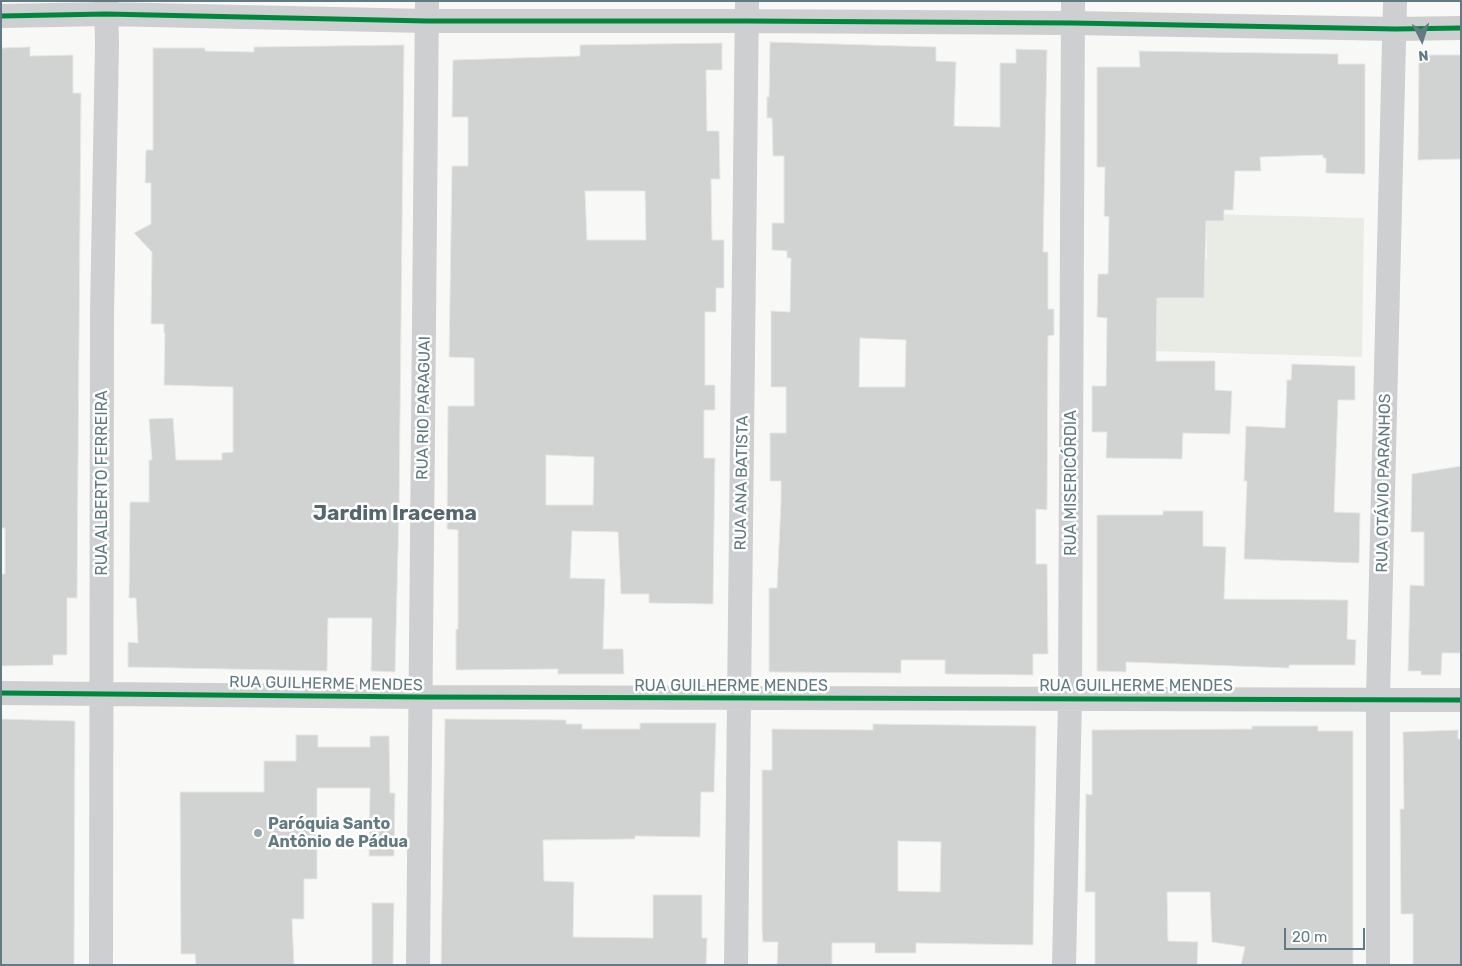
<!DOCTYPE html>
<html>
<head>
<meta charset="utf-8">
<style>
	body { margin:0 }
	#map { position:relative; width:1462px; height:966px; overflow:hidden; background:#f8f8f7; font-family:Rubik,sans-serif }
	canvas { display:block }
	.frame { position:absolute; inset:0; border:2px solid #627a82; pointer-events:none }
	.north { position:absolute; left:1397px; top:15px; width:50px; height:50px; -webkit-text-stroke:4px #fff; paint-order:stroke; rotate:175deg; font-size:14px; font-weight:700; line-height:20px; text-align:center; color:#627a82 }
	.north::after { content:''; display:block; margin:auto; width:18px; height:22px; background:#627a82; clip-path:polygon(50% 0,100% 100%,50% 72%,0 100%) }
	.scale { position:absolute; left:1284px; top:928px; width:81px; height:22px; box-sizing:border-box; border:2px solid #627a82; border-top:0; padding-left:6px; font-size:15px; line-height:18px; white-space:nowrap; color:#627a82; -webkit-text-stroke:4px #fff; paint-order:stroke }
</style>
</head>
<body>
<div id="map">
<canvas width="1462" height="966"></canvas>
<div class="frame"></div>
<div class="north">N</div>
<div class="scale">20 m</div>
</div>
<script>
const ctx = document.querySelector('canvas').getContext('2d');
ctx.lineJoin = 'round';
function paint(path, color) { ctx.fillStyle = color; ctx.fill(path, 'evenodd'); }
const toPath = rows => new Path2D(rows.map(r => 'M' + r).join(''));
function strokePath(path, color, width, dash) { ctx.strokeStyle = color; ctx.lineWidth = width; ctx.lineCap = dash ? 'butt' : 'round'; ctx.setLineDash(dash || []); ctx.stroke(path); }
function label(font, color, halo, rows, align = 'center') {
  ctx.font = font + ' Rubik,sans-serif'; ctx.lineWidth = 5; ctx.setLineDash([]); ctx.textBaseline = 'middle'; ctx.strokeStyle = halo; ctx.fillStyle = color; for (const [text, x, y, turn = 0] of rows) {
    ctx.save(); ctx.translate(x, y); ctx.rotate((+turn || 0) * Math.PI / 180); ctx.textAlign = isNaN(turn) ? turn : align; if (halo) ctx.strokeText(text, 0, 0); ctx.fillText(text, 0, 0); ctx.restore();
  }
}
paint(toPath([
	[1206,214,1364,218,1362,357,1153,351,1150,289,1162,260,1207,259]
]), '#e9ebe5');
const building = toPath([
	[770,42,936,47,936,61,956,62,954,126,1000,127,1000,63,1016,63,1016,49,1047,50,1043,252,1048,252,1048,309,1054,309,1054,335,1048,336,1047,510,1036,509,1036,564,1047,564,1048,654,1033,654,1033,675,945,674,945,660,901,660,901,673,769,672,769,588,777,588,781,502,781,481,770,481,770,433,786,433,786,387,771,387,771,311,790,312,791,258,787,258,787,251,772,250,772,223,784,223,784,156,773,156,772,118,767,118,767,97,769,97,770,42],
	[860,338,906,340,905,387,859,387,860,338],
	[722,43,722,70,706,70,707,131,719,131,720,179,711,179,712,240,724,240,724,288,716,288,716,312,705,312,705,385,715,385,715,410,704,410,704,458,715,458,713,604,649,603,649,594,621,594,618,532,572,531,570,578,605,579,603,649,623,649,624,674,558,674,558,669,456,670,456,629,458,629,458,530,447,529,448,406,474,406,474,358,449,357,452,166,468,166,468,117,452,117,453,60,580,56,580,45,722,43],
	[585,191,645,191,646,240,587,240,585,191],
	[546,455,594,457,593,505,546,505,546,455],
	[404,45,399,511,395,672,371,671,372,618,328,618,327,671,128,667,128,642,138,643,136,598,129,598,130,502,149,502,149,460,152,460,149,419,173,418,176,460,222,460,222,453,233,452,233,387,164,385,165,333,164,333,164,324,151,324,152,252,134,233,151,224,151,183,145,183,146,150,153,150,153,48,205,48,205,51,254,52,254,47,404,45],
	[30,47,30,56,73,55,73,93,81,93,77,598,67,598,67,655,53,655,53,665,1,666,1,574,5,574,5,528,1,528,1,48,30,47],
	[1139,51,1338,54,1338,64,1365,64,1365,174,1326,173,1326,158,1323,158,1323,155,1260,157,1261,171,1235,171,1233,210,1224,210,1224,221,1206,221,1204,298,1157,298,1156,361,1215,361,1215,390,1232,391,1230,434,1183,433,1182,459,1106,458,1107,432,1092,432,1092,386,1106,386,1107,318,1097,317,1098,274,1108,274,1109,217,1104,216,1105,167,1097,167,1097,67,1140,67,1139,51],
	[1419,55,1461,55,1461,159,1418,160,1419,55],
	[1292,364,1355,366,1355,400,1338,400,1334,512,1360,513,1359,563,1244,559,1247,481,1244,481,1246,426,1285,428,1287,380,1291,380,1292,364],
	[1461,466,1461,653,1442,653,1441,675,1421,675,1421,671,1408,671,1410,585,1424,586,1424,532,1411,532,1412,474,1461,466],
	[1163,511,1203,511,1203,546,1226,547,1224,599,1348,600,1347,639,1356,640,1355,665,1289,665,1289,668,1126,662,1126,672,1097,671,1097,515,1163,515,1163,511],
	[1,719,75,721,74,965,1,965,1,719],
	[445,719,566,720,566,724,582,724,582,729,640,729,640,723,716,723,714,792,701,792,700,837,635,836,635,839,543,840,544,881,574,882,573,937,653,938,653,895,702,895,702,938,707,938,706,965,441,965,445,719],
	[873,724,1036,726,1033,945,916,943,916,953,875,953,875,943,832,943,832,965,777,965,778,942,763,942,762,930,762,770,772,770,772,729,873,730,873,724],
	[898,841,941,842,940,892,898,891,898,841],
	[1252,726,1318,726,1318,731,1353,731,1353,965,1241,965,1245,947,1212,942,1210,892,1167,892,1168,941,1198,942,1197,965,1095,965,1095,892,1085,892,1086,794,1092,795,1092,730,1252,729,1252,726],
	[1458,730,1458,739,1461,739,1461,965,1413,965,1413,914,1401,914,1400,809,1404,809,1403,732,1458,730],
	[296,735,318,735,318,747,370,747,370,736,389,736,390,793,395,793,394,856,369,856,370,788,317,788,317,879,304,879,304,919,292,919,294,965,196,965,195,954,181,954,180,792,264,792,264,761,296,761,296,735],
	[372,903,394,903,393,965,372,965,372,903]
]);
paint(building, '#d1d3d3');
strokePath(building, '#e7e7e6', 1);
strokePath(toPath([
	[1,16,106,14,427,21,747,21,1073,23,1396,29,1461,28],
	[1,693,421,697,1461,700],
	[101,965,102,313,107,45,106,1],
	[418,965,427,1],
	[736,965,747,1],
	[1064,965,1070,699,1073,1],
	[1378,965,1378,698,1395,1]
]), '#cecfd0', 24);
strokePath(toPath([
	[1,16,106,14,427,21,747,21,1073,23,1396,29,1461,28],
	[1,693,421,697,1461,700]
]), '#00873e', 5);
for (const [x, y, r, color] of [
	[258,833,5,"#96a6ab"]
]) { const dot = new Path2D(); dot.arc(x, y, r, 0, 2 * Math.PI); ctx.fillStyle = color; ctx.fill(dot); strokePath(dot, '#fff', 2); }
label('16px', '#627a82', '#fff', [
	["RUA RIO PARAGUAI",424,408,-89],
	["RUA ALBERTO FERREIRA",102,483,-90],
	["RUA ANA BATISTA",742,483,-89],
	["RUA MISERICÓRDIA",1071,483,-90],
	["RUA OTÁVIO PARANHOS",1384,483,-89],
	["RUA GUILHERME MENDES",326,684,1],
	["RUA GUILHERME MENDES",731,686],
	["RUA GUILHERME MENDES",1136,686]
]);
label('bold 16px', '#627a82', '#fff', [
	["Paróquia Santo",268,824],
	["Antônio de Pádua",268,842]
], 'left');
label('bold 21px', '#54676d', '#fff', [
	["Jardim Iracema",395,514]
]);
</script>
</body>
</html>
